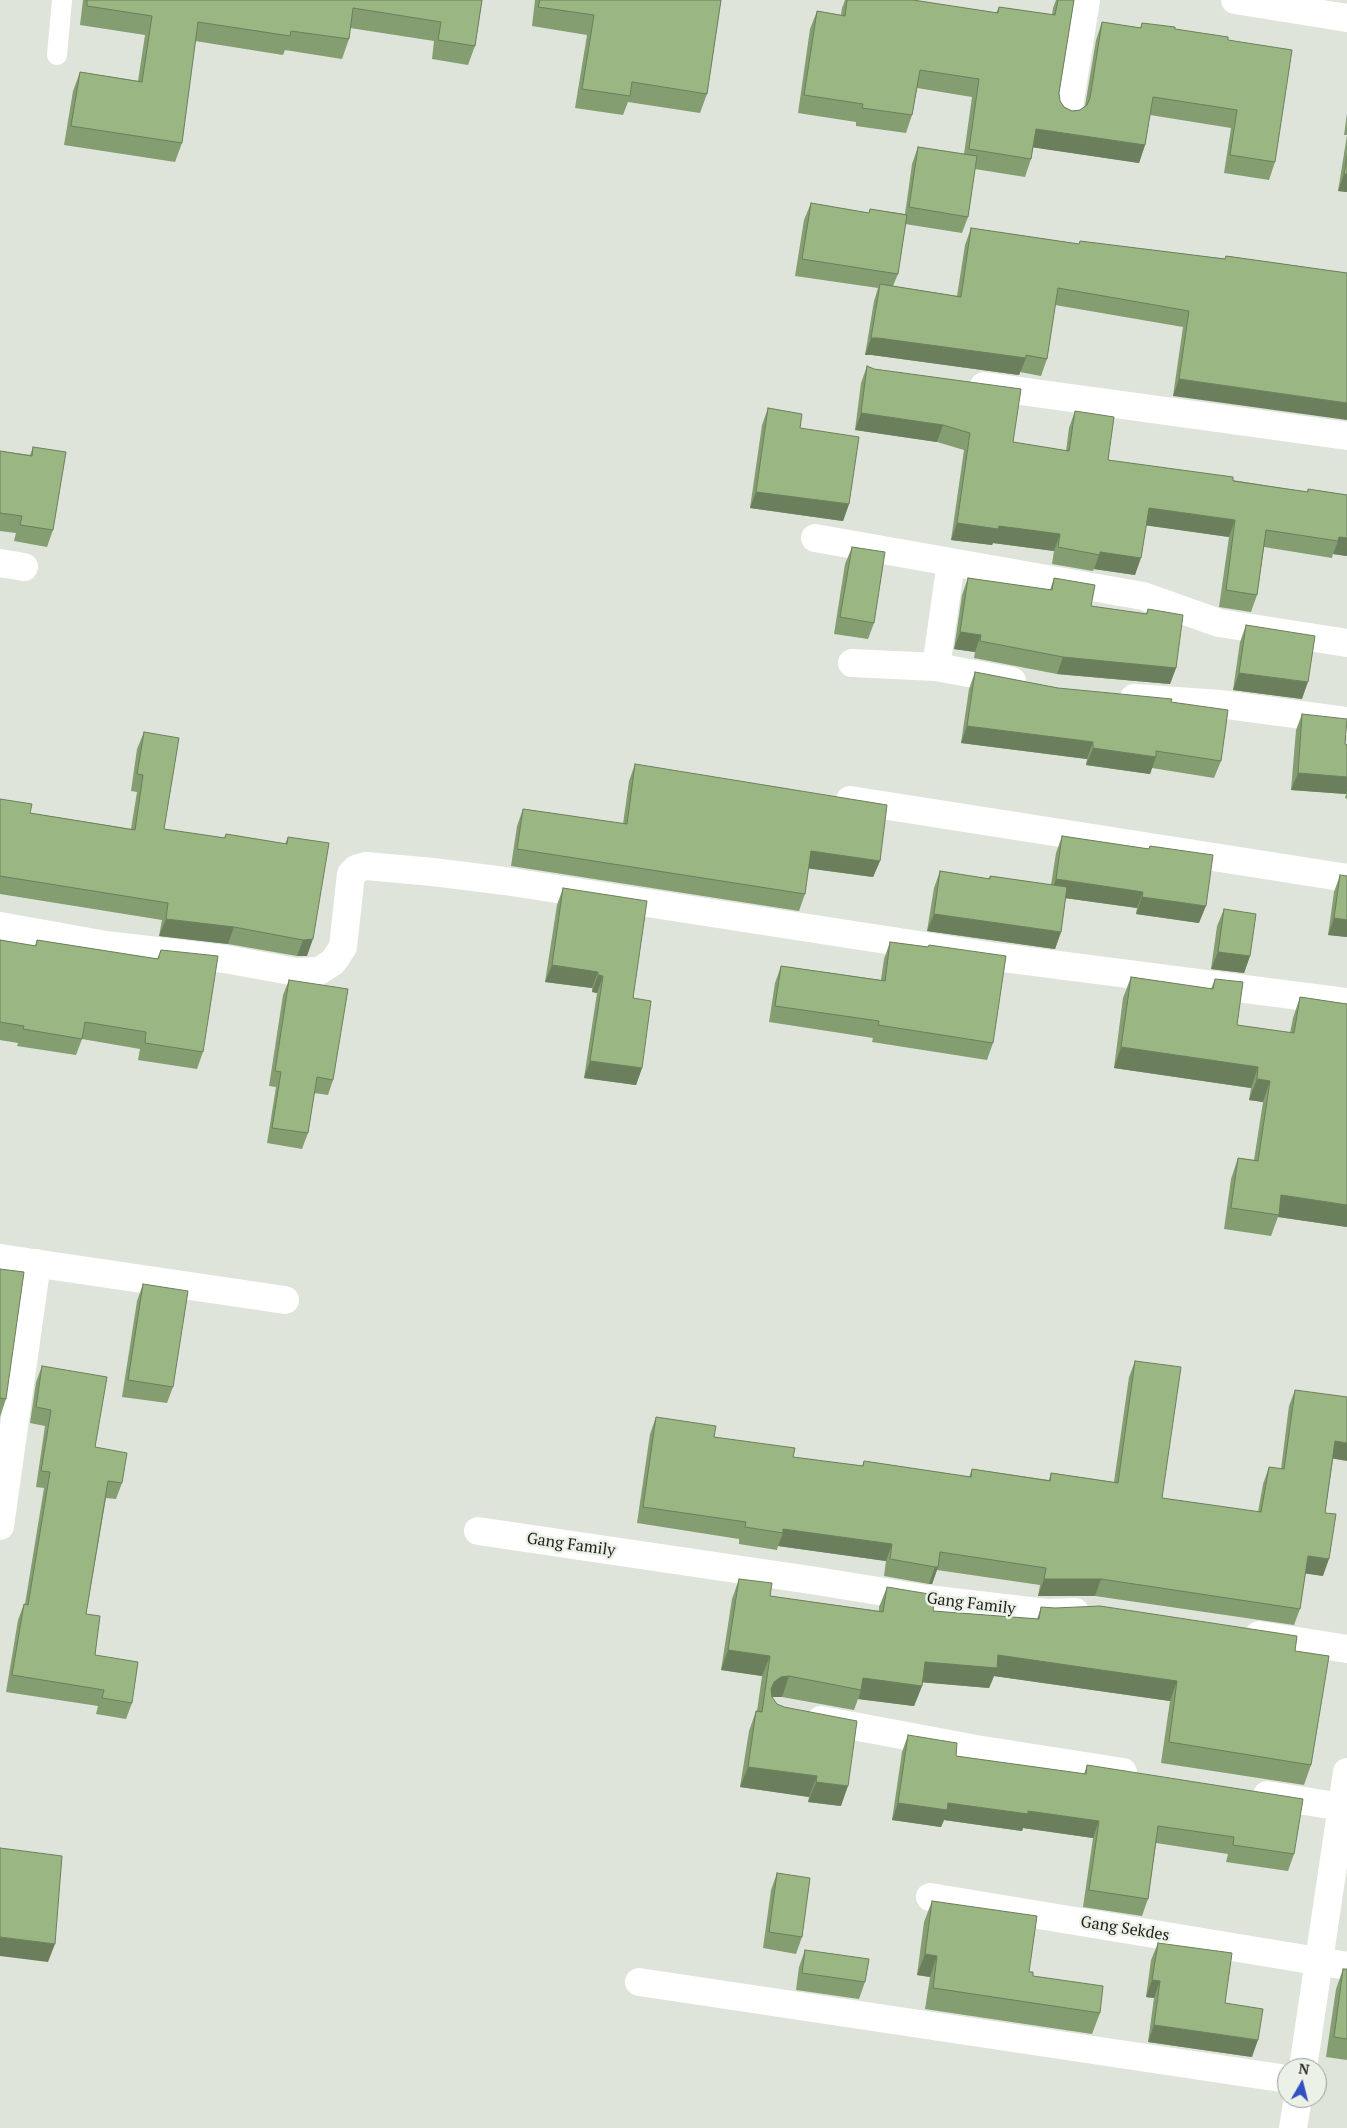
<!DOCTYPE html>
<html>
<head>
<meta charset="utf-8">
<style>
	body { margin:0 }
	#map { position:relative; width:1347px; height:2128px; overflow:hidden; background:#dee4da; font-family:"PT Serif",serif }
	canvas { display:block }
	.north { position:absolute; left:1277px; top:2058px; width:50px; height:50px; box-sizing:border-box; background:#ebf1e7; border:1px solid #989d95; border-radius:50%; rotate:8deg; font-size:14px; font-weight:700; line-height:20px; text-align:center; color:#1c1e1a }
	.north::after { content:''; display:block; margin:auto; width:18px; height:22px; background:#3250c1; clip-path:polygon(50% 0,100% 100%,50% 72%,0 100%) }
</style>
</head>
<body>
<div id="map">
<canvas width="1347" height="2128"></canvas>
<div class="north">N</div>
</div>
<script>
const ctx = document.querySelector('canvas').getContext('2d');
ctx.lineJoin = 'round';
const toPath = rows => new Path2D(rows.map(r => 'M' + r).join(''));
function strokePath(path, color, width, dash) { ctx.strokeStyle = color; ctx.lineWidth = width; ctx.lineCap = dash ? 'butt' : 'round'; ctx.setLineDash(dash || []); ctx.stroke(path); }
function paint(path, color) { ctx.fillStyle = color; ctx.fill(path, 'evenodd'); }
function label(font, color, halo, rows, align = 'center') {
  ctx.font = font + ' "PT Serif",serif'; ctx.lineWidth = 5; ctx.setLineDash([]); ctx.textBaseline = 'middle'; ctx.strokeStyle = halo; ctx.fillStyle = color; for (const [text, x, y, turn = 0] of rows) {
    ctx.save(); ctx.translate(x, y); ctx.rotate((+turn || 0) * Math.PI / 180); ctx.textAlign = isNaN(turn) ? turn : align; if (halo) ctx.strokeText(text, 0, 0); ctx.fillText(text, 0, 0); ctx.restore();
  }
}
strokePath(toPath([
	[57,55,62,0]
]), '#fff', 20);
strokePath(toPath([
	[1068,113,1086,0],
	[984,386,1347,436],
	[815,538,1143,596,1219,623,1347,643],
	[0,563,24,567],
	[852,663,936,667,1012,681],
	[936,667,951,562],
	[1134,698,1220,704,1347,721],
	[850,800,1347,878],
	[0,926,106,945,225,959,296,972,319,971,333,962,343,947,351,874,356,869,366,866,433,872,505,881,996,957,1347,1002],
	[0,1258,285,1300],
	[0,1526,37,1263],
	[478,1531,817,1581,927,1599,1047,1613,1075,1612],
	[1259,1635,1347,1649],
	[821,1720,976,1749,1123,1772],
	[1267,1795,1342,1807],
	[930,1897,1347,1966],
	[639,1982,1287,2079],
	[1303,2068,1347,1772],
	[1293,2128,1298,2098]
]), '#fff', 28);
strokePath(toPath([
	[1235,0,1347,18]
]), '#fff', 28);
paint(toPath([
	[83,0,482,0,475,46,468,65,432,59,434,41,350,28,349,39,342,59,285,50,283,55,195,41,182,143,175,162,64,145,73,91,80,72,138,81,145,35,80,25],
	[535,0,721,0,707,94,700,113,628,102,623,115,575,108,587,35,532,26],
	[845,0,913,0,996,13,999,7,1052,15,1053,8,1056,0,1074,0,1059,93,1060,101,1064,107,1072,111,1080,110,1085,106,1096,40,1102,22,1140,28,1142,23,1228,40,1275,162,1269,180,1224,173,1231,128,1150,115,1145,145,1139,163,1033,147,1031,159,1025,177,975,169,968,217,962,233,905,224,898,274,893,286,957,296,965,245,971,228,1079,244,1080,241,1225,259,1226,256,1347,273,1173,396,1183,327,1055,305,1047,359,1041,376,1020,372,1019,375,872,355,865,355,874,301,878,288,795,276,804,220,811,203,869,213,870,209,905,214,912,164,918,147,964,154,972,97,917,88,912,115,906,133,856,126,856,122,798,113,810,29,817,11,841,15,842,8],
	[1347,113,1347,192,1338,191,1347,135,1344,135],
	[867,366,1013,442,1066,451,1069,428,1075,411,1108,460,1307,492,1308,489,1347,495,1347,556,1333,554,1332,558,1264,547,1257,595,1251,612,1219,607,1229,537,1146,525,1135,575,1094,569,1093,571,1052,564,1054,551,993,543,992,545,951,540,964,450,937,442,855,430,861,383],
	[768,408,800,428,849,504,843,521,750,508,762,425],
	[33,447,53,530,47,547,14,541,16,533,0,531,0,451,30,455],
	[852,547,874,623,868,639,834,634,845,564],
	[968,578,1050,590,1054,578,1091,606,1146,614,1148,609,1176,668,1170,684,1057,674,974,658,975,652,954,649,962,595],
	[1246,625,1302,699,1233,690,1240,642],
	[975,672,1058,688,1171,702,1221,761,1214,778,1152,768,1150,774,1086,765,1087,759,961,743,969,689],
	[1302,714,1345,744,1347,745,1347,799,1345,798,1346,794,1291,790,1296,730],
	[144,732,164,829,224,838,226,834,285,844,288,837,307,956,297,956,228,944,159,936,162,920,0,894,0,799,30,813,131,829,137,792,131,791,137,749],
	[635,764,880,861,873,877,808,868,805,894,799,911,511,866,517,826,523,809,623,824,629,781],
	[1062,836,1149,849,1150,846,1199,923,1136,914,1137,908,1065,898,1061,932,1055,949,927,931,934,888,940,871,989,879,990,876,1051,885,1056,853],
	[1340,875,1347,937,1328,935,1334,892],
	[563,888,633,998,642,1068,636,1085,584,1078,597,993,592,992,592,988,545,982,557,905],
	[1224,909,1250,956,1244,973,1211,969,1217,926],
	[0,940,35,946,37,940,157,959,161,950,203,1052,197,1069,138,1060,140,1049,82,1039,76,1055,17,1046,18,1043,0,1040],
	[890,942,928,947,929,945,993,1043,987,1060,872,1042,873,1038,769,1022,775,983,781,966,881,980,884,959],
	[1131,977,1211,989,1215,979,1237,1025,1290,1033,1293,1018,1300,997,1347,1004,1347,1227,1278,1217,1271,1236,1224,1229,1231,1179,1238,1158,1254,1160,1263,1102,1249,1100,1251,1088,1114,1068,1123,998],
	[289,980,333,1080,328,1095,314,1093,308,1133,302,1149,267,1143,276,1087,269,1086,283,995],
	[0,1269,6,1399,0,1417],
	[143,1284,173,1387,167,1403,122,1397,137,1301],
	[1135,1361,1162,1498,1258,1512,1263,1484,1269,1467,1281,1469,1289,1406,1295,1390,1333,1459,1325,1513,1323,1576,1305,1573,1300,1609,1294,1625,1095,1596,1038,1596,1040,1585,937,1570,932,1584,929,1584,884,1576,886,1561,778,1546,777,1550,739,1544,739,1539,637,1523,650,1434,656,1417,714,1437,793,1457,862,1466,864,1461,969,1477,972,1469,1049,1480,1051,1473,1114,1482,1129,1377],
	[42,1366,95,1447,122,1483,116,1499,106,1498,86,1614,95,1655,132,1703,126,1719,96,1714,98,1706,6,1692,18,1620,24,1604,25,1604,44,1488,36,1487,45,1426,30,1423,36,1382],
	[739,1579,770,1596,879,1611,879,1607,887,1587,933,1611,1037,1619,1041,1607,1295,1651,1311,1765,1304,1785,1161,1763,1170,1701,994,1676,989,1688,922,1682,922,1686,914,1706,858,1699,854,1710,782,1697,773,1697,772,1698,841,1806,808,1802,809,1797,740,1787,749,1731,756,1711,757,1711,762,1676,721,1670,732,1599],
	[908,1735,956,1756,1084,1774,1087,1765,1294,1854,1288,1871,1226,1862,1228,1854,1156,1843,1148,1899,1142,1916,1083,1907,1093,1838,1023,1828,1022,1831,944,1820,941,1827,892,1820,902,1752],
	[777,1873,802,1937,796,1954,763,1948,771,1890],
	[932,1901,1029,1972,1033,1976,1100,2013,1092,2034,925,2009,930,1977,917,1975,924,1922],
	[1158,1943,1225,2003,1252,2057,1148,2042,1154,1998,1146,1997,1151,1960],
	[805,1950,865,1982,859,1999,796,1990,799,1967],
	[1343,1969,1347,1969,1347,2060,1326,2057,1336,1989]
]), '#849d71');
paint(toPath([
	[1036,129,1145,145,1139,163,1030,147],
	[1344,174,1347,174,1347,192,1338,191],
	[871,338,878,338,1026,358,1019,375,872,355,865,355],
	[1179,379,1347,403,1347,420,1173,396],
	[861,413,943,425,937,442,855,430],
	[756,492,849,504,843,521,750,508],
	[1149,508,1235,520,1229,537,1143,525],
	[957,523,999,526,1060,534,1054,551,993,543,992,545,951,540],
	[1339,537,1347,538,1347,556,1333,554,1338,541],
	[1100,552,1141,558,1135,575,1094,569],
	[960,632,981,635,975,652,954,649],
	[1063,657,1176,668,1170,684,1057,674],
	[1239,673,1308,682,1302,699,1233,690],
	[967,726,1093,742,1087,759,961,743],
	[1093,748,1156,757,1150,774,1086,765],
	[1298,773,1347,777,1347,790,1346,794,1291,790],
	[811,851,880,861,873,877,805,868],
	[1056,879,1143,892,1137,908,1050,896],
	[1142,897,1206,906,1199,923,1136,914],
	[934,914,1061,932,1055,949,927,931],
	[1334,918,1347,920,1347,937,1328,935],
	[166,919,234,927,228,944,159,936],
	[313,939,307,956,297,956,303,940],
	[1218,952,1250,956,1244,973,1211,969],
	[552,965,598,972,592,988,545,982],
	[598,975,603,976,597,993,592,992],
	[1121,1047,1258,1067,1251,1088,1114,1068],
	[590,1061,642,1068,636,1085,584,1078],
	[1257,1079,1270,1081,1263,1102,1249,1100],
	[1281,1195,1347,1205,1347,1227,1278,1217],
	[1335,1441,1347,1443,1347,1461,1329,1458],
	[783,1529,892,1544,886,1561,778,1546,783,1533],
	[1308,1556,1329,1559,1323,1576,1302,1573],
	[935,1567,938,1567,932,1584,929,1584],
	[1044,1579,1101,1579,1095,1596,1038,1596],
	[728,1650,770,1656,762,1676,721,1670],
	[998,1655,1177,1681,1170,1701,994,1676,989,1688,918,1682,925,1662],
	[789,1676,782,1697,773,1697,767,1702,774,1682,781,1677],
	[863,1678,922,1686,914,1706,858,1699,861,1690],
	[748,1767,817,1776,809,1797,740,1787],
	[816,1782,848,1786,841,1806,808,1802],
	[898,1803,948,1803,1028,1811,1099,1821,1093,1838,1023,1828,1022,1831,944,1820,941,1827,892,1820],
	[0,1937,55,1944,48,1962,0,1956],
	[925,1954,937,1956,930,1977,917,1975],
	[1152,1980,1160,1981,1154,1998,1146,1997],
	[1154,2025,1258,2040,1252,2057,1148,2042]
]), '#6c7f5c');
const building = toPath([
	[87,0,482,0,475,46,438,40,441,22,353,8,349,39,291,31,290,36,198,22,182,143,71,126,80,72,142,82,152,16,87,6,87,0],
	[540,0,721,0,707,94,632,82,630,96,582,89,594,15,538,7,540,0],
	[847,0,913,0,998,13,999,7,1055,15,1058,0,1074,0,1059,93,1060,101,1064,107,1072,111,1080,110,1087,105,1090,98,1102,22,1141,28,1142,23,1175,27,1175,29,1228,37,1228,40,1292,50,1275,162,1230,155,1237,110,1153,97,1145,145,1036,129,1031,159,969,149,979,79,920,70,912,115,862,108,863,104,804,95,817,11,845,16,847,0],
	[918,147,977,156,968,217,909,207,918,147],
	[1347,156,1347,174,1344,174,1347,156],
	[811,203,869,213,870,209,907,215,898,274,802,259,811,203],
	[971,228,1079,244,1080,241,1225,259,1226,256,1347,273,1347,403,1179,379,1189,311,1058,288,1047,359,1026,355,1026,358,878,338,871,338,880,284,961,297,971,228],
	[867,366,874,369,1021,389,1013,442,1069,451,1075,411,1114,417,1108,460,1233,477,1233,481,1308,492,1308,489,1347,495,1347,538,1339,537,1338,541,1266,530,1257,595,1226,590,1235,520,1149,508,1141,558,1100,552,1100,555,1058,547,1060,534,999,526,998,529,957,523,970,433,943,425,861,413,867,366],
	[768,408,802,414,800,428,859,437,849,504,756,492,768,408],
	[33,447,66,452,53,530,20,525,22,516,0,513,0,451,32,456,33,447],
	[852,547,885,552,874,623,840,617,852,547],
	[968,578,1052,590,1054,578,1095,585,1091,606,1147,614,1148,609,1183,615,1176,668,1063,657,980,641,981,635,960,632,968,578],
	[1246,625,1315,636,1308,682,1239,673,1246,625],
	[975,672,1058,688,1172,699,1171,702,1228,710,1221,761,1156,751,1156,757,1093,748,1093,742,967,726,975,672],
	[1302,714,1347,719,1345,744,1347,745,1347,777,1298,773,1302,714],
	[144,732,179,738,164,829,225,838,226,834,287,844,288,837,329,843,313,939,303,940,234,927,166,919,168,903,0,876,0,799,32,804,30,813,135,830,143,775,137,774,144,732],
	[635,764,887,805,880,861,811,851,805,894,517,849,523,809,627,824,635,764],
	[1062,836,1149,849,1150,846,1213,855,1206,906,1142,897,1143,892,1056,879,1062,836],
	[940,871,990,879,990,876,1067,887,1061,932,934,914,940,871],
	[1340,875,1347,876,1347,920,1334,918,1340,875],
	[563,888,647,901,633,998,651,1001,642,1068,590,1061,603,976,598,975,598,972,552,965,563,888],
	[1224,909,1256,914,1250,956,1218,952,1224,909],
	[0,940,36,946,37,940,158,959,161,950,218,956,203,1052,145,1043,146,1032,85,1022,82,1039,23,1029,24,1026,0,1022,0,940],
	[890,942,928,947,929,945,1006,956,993,1043,878,1025,879,1021,775,1006,781,966,885,981,890,942],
	[1131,977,1213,989,1215,979,1243,982,1237,1025,1294,1033,1300,997,1347,1004,1347,1205,1281,1195,1279,1215,1231,1208,1238,1158,1258,1161,1270,1081,1257,1079,1258,1067,1121,1047,1131,977],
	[289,980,348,989,333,1080,317,1077,308,1133,272,1128,281,1072,275,1071,289,980],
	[0,1269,24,1272,6,1399,0,1398,0,1269],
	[143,1284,188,1291,173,1387,128,1380,143,1284],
	[1135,1361,1181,1367,1162,1498,1261,1512,1269,1467,1284,1469,1295,1390,1347,1397,1347,1443,1335,1441,1325,1513,1336,1514,1329,1559,1308,1556,1300,1609,1101,1579,1044,1579,1046,1568,940,1552,938,1567,935,1567,890,1559,892,1544,783,1529,783,1533,745,1527,746,1522,643,1507,656,1417,716,1426,714,1437,795,1448,793,1457,863,1466,864,1461,971,1477,972,1469,1050,1481,1051,1473,1118,1483,1135,1361],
	[42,1366,107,1377,95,1447,127,1453,122,1483,108,1481,86,1614,100,1616,95,1655,138,1662,132,1703,102,1698,104,1690,12,1675,24,1604,28,1605,50,1472,41,1471,51,1410,36,1407,42,1366],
	[739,1579,772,1583,770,1596,883,1612,887,1587,935,1595,933,1611,1039,1619,1041,1607,1055,1608,1100,1606,1297,1636,1295,1651,1329,1656,1311,1765,1169,1742,1177,1681,998,1655,997,1668,925,1662,922,1686,863,1678,861,1690,789,1676,781,1677,774,1682,771,1689,772,1697,777,1704,784,1707,857,1721,848,1786,816,1782,817,1776,748,1767,756,1711,762,1712,770,1656,728,1650,739,1579],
	[908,1735,957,1743,956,1756,1086,1774,1087,1765,1303,1799,1294,1854,1233,1845,1234,1837,1158,1826,1148,1899,1089,1890,1099,1821,1028,1811,1028,1814,948,1803,947,1810,898,1803,908,1735],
	[0,1848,62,1856,55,1944,0,1937,0,1848],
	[777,1873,810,1878,802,1937,769,1932,777,1873],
	[932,1901,1037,1916,1029,1972,1033,1972,1033,1976,1103,1986,1100,2013,933,1988,937,1956,925,1954,932,1901],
	[1158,1943,1232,1953,1225,2003,1263,2009,1258,2040,1154,2025,1160,1981,1152,1980,1158,1943],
	[805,1950,869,1959,865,1982,802,1973,805,1950],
	[1343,1969,1347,1969,1347,2039,1334,2037,1343,1969]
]);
paint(building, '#9ab683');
strokePath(building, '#6c7f5c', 1);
label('16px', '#1c1e1a', '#ebf1e7', [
	["Gang Family",571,1545,8],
	["Gang Family",971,1604,7],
	["Gang Sekdes",1125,1929,9]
]);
</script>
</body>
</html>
